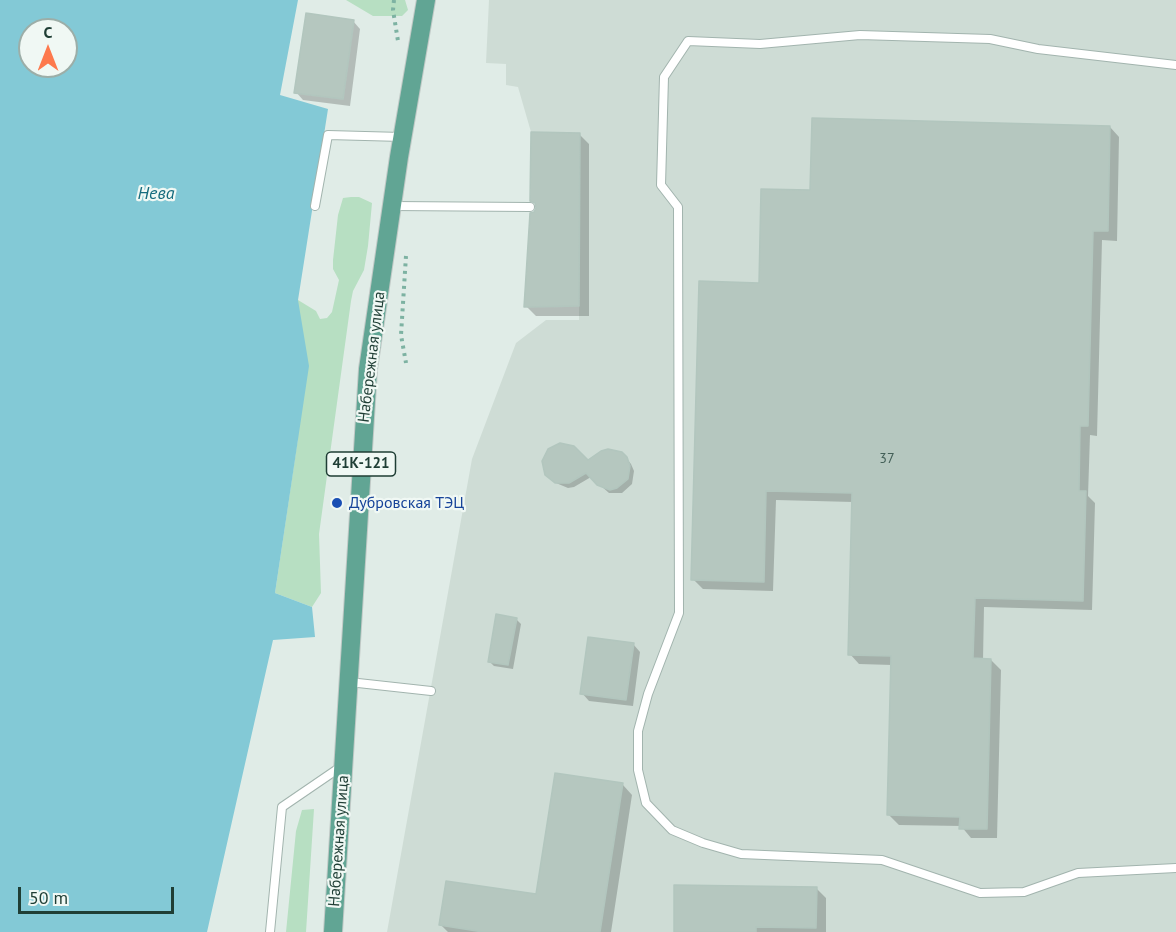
<!DOCTYPE html>
<html>
<head>
<meta charset="utf-8">
<style>
	body { margin:0 }
	#map { position:relative; width:1176px; height:932px; overflow:hidden; background:#e0ece7; font-family:"PT Sans",sans-serif }
	canvas { display:block }
	.north { position:absolute; left:18px; top:18px; width:60px; height:60px; box-sizing:border-box; background:#f0f8f4; border:2px solid #9caea8; border-radius:50%; rotate:0deg; font-size:16px; font-weight:700; line-height:24px; text-align:center; color:#1f3e35 }
	.north::after { content:''; display:block; margin:auto; width:21px; height:27px; background:#fd794d; clip-path:polygon(50% 0,100% 100%,50% 72%,0 100%) }
	.scale { position:absolute; left:18px; top:887px; width:156px; height:27px; box-sizing:border-box; border:3px solid #1f3e35; border-top:0; padding-left:8px; font-size:18px; line-height:21px; white-space:nowrap; color:#1f3e35; -webkit-text-stroke:4px #f0f8f4; paint-order:stroke }
</style>
</head>
<body>
<div id="map">
<canvas width="1176" height="932"></canvas>
<div class="north">С</div>
<div class="scale">50 m</div>
</div>
<script>
const ctx = document.querySelector('canvas').getContext('2d');
ctx.lineJoin = 'round';
function paint(path, color) { ctx.fillStyle = color; ctx.fill(path, 'evenodd'); }
const toPath = rows => new Path2D(rows.map(r => 'M' + r).join(''));
function strokePath(path, color, width, dash) { ctx.strokeStyle = color; ctx.lineWidth = width; ctx.lineCap = dash ? 'butt' : 'round'; ctx.setLineDash(dash || []); ctx.stroke(path); }
function label(font, color, halo, rows, align = 'center') {
  ctx.font = font + ' "PT Sans",sans-serif'; ctx.lineWidth = 4.5; ctx.setLineDash([]); ctx.textBaseline = 'middle'; ctx.strokeStyle = halo; ctx.fillStyle = color; for (const [text, x, y, turn = 0] of rows) {
    ctx.save(); ctx.translate(x, y); ctx.rotate((+turn || 0) * Math.PI / 180); ctx.textAlign = isNaN(turn) ? turn : align; if (halo) ctx.strokeText(text, 0, 0); ctx.fillText(text, 0, 0); ctx.restore();
  }
}
paint(toPath([
	[489,0,1176,0,1176,932,387,932,472,459,516,343,546,320,579,320,580,133,531,132,518,87,506,85,506,64,486,63]
]), '#cedcd5');
paint(toPath([
	[346,0,405,0,408,10,402,16,373,16],
	[351,197,359,197,372,203,368,246,364,270,353,291,351,301,319,534,321,593,312,607,275,593,298,438,298,300,316,311,320,319,327,318,332,312,339,280,333,269,333,260,338,215,343,198],
	[314,809,306,932,286,932,296,831,302,810]
]), '#b7dfc2');
paint(toPath([
	[0,0,298,0,280,95,328,109,298,300,309,366,275,593,312,607,315,637,273,640,207,932,0,932],
	[30,30,66,30,66,66,30,66]
]), '#83c9d6');
paint(toPath([
	[353,21,360,29,350,106,303,100,296,92],
	[1110,127,1119,137,1117,241,1102,240,1097,436,1090,435,1088,496,1095,503,1092,610,984,607,983,660,991,660,1001,670,997,838,971,838,961,826,899,825,889,815,892,665,859,664,850,654,853,502,776,500,773,591,703,589,693,579,761,284,811,191],
	[579,134,589,144,589,316,536,316,526,306,535,213,537,205,532,200],
	[626,458,631,464,634,471,632,484,622,493,609,493,591,477,574,487,568,488,556,483,550,478,588,462],
	[516,619,521,624,513,669,494,666,489,661],
	[633,644,640,652,633,706,589,701,582,693],
	[623,785,632,795,611,932,448,932,441,925,537,896],
	[816,888,826,898,826,932,675,932]
]), '#0003');
const building = toPath([
	[306,13,354,20,343,99,294,93,306,13],
	[812,118,1110,126,1108,231,1093,231,1088,426,1080,426,1079,491,1086,491,1083,601,975,598,973,658,991,659,987,829,959,829,960,817,887,815,891,656,848,655,852,493,766,491,764,582,691,580,699,281,759,283,761,189,810,190,812,118],
	[531,132,580,133,579,306,524,307,530,213,534,212,536,208,535,203,530,201,531,132],
	[560,443,574,446,588,460,601,451,608,449,622,452,627,457,630,466,628,479,617,488,610,490,597,485,586,473,569,483,555,483,545,475,542,461,548,449,560,443],
	[496,614,517,618,508,665,488,662,496,614],
	[588,637,634,643,626,700,580,694,588,637],
	[555,773,623,783,600,932,483,932,439,925,446,881,536,894,555,773],
	[674,885,817,887,816,928,756,927,756,932,674,932,674,885]
]);
paint(building, '#b5c7bf');
strokePath(building, '#b2c6be', 1.5);
const service = toPath([
	[1176,65,1038,49,990,39,860,35,760,44,688,41,664,77,661,185,678,207,679,613,648,694,638,731,638,770,646,803,672,830,703,843,741,854,882,860,980,893,1024,892,1078,873,1176,868],
	[315,206,328,135,402,137],
	[392,206,530,207],
	[349,682,431,691],
	[270,932,282,807,342,766]
]);
const primary = toPath([
	[333,932,368,369,399,157,426,0]
]);
strokePath(service, '#a2b4ae', 10);
strokePath(primary, '#c0c9c6', 20);
strokePath(toPath([
	[394,0,393,10,398,41],
	[406,256,401,335,406,363]
]), '#7db2a2', 4, [3, 4.5]);
strokePath(service, '#fff', 8);
strokePath(primary, '#61a594', 18);
for (const [x, y, r, color] of [
	[337,503,6,"#1a4fb4"]
]) { const dot = new Path2D(); dot.arc(x, y, r, 0, 2 * Math.PI); ctx.fillStyle = color; ctx.fill(dot); strokePath(dot, '#f0f8f4', 2); }
label('14px', '#446058', null, [
	["37",887,459]
]);
for (const [x, y, w] of [
	[361,464,69]
]) { const box = new Path2D(); box.roundRect(x - w / 2, y - 12, w, 24, 4.5); ctx.fillStyle = '#f0f8f4'; ctx.fill(box); strokePath(box, '#1f3e35', 1.5); }
label('bold 15px', '#1f3e35', null, [
	["41К-121",361,464]
]);
label('16px', '#1f3e35', '#f0f8f4', [
	["Набережная улица",372,357,-83],
	["Набережная улица",339,841,-86]
]);
label('16px', '#164399', '#f0f8f4', [
	["Дубровская ТЭЦ",349,503]
], 'left');
label('italic 18px', '#156c7e', '#f0f8f4', [
	["Нева",156,194]
]);
</script>
</body>
</html>
